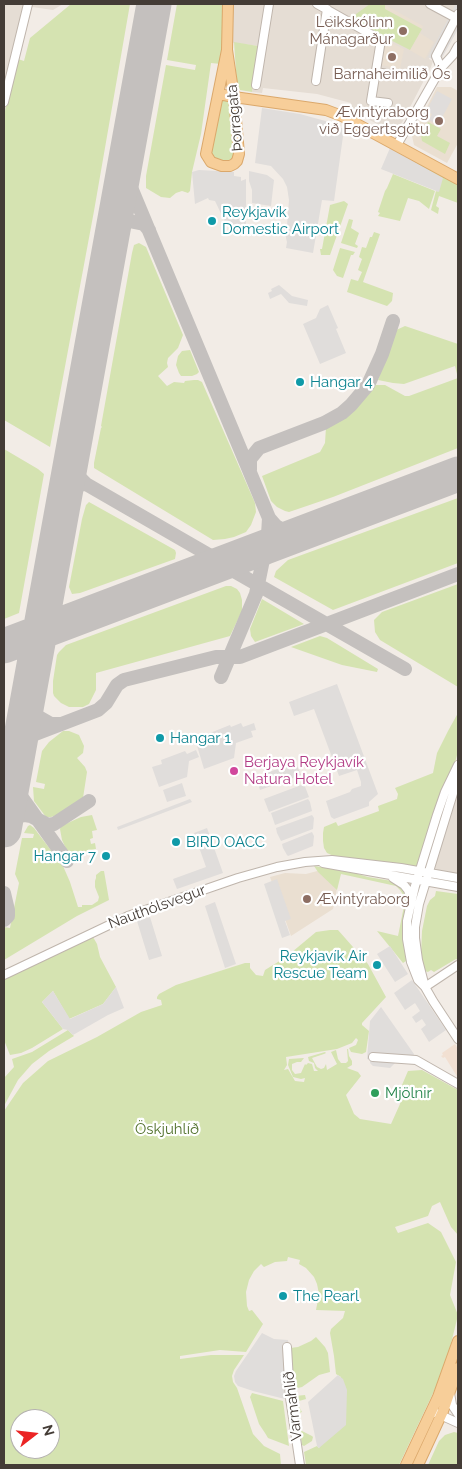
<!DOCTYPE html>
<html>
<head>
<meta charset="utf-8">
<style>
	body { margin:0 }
	#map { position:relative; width:462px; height:1469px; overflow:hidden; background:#f2ece6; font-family:Raleway,sans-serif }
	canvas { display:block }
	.frame { position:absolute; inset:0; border:5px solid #443c36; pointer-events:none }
	.north { position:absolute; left:10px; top:1409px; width:50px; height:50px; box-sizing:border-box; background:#fff; border:1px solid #b4b1af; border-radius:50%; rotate:74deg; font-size:14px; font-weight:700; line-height:20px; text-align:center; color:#443c36 }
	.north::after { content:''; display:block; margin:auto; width:18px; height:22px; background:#eb2424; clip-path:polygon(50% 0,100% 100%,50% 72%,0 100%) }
</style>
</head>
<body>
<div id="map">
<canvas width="462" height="1469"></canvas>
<div class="frame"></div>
<div class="north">N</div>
</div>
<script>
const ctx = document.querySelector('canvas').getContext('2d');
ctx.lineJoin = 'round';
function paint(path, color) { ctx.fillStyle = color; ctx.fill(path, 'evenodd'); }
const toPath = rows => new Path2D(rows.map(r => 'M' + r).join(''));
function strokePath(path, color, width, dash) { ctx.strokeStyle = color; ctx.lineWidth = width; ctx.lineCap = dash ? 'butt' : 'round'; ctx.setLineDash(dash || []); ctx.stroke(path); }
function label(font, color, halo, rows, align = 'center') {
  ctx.font = font + ' Raleway,sans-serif'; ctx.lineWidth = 4.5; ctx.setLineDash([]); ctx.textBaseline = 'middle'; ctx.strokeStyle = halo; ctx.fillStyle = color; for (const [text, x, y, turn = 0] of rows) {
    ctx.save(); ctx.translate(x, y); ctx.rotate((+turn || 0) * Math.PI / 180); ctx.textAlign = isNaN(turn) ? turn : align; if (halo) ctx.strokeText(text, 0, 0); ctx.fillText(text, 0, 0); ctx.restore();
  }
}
paint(toPath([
	[4,4,63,4,53,10,32,7,4,121],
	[228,4,458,4,429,59,433,61,431,67,396,134,349,109,351,103,317,94,263,88,262,93,252,92,258,46,227,42],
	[458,786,458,890,429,884]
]), '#e5ddd4');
paint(toPath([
	[455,1044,458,1049,458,1078,445,1057,443,1058,441,1056,443,1055,442,1053]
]), '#f2e0d2');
paint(toPath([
	[385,5,423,26,420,33,434,42,425,59,387,37],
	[385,40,404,49,400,69,381,65],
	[437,87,451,87,458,91,458,143,447,163,414,145,412,136],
	[321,870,340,873,333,909,291,936,270,877,285,873,306,874]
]), '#eadfd1');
paint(toPath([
	[71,4,130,4,94,211,50,447,4,420,4,115,18,59,24,61,30,38],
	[177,4,224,4,221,64,211,63,201,134,192,172,190,191,188,193,182,191,176,193,170,198,161,197,146,188,146,176,166,65,195,70,196,65,167,60],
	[370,4,385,4,385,9,422,29,410,50,349,19],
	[234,42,258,46,252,92,240,90,237,85],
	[222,99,225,99,230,102,236,148,233,158,228,162,224,162,214,158,211,154,220,102],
	[428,122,441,129,437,136,450,143,445,154,422,141,421,135],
	[414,159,458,183,458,203,439,196,436,206,439,208,438,214,431,210,436,191,438,192,413,162],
	[393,174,435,191,429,209,419,201,408,198,400,221,378,216,380,213,378,212,385,191,387,188],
	[344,201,348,204,330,255,321,255,320,249,322,249,330,205],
	[349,219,353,220,351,228,359,233,355,244,358,246,357,248,341,243],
	[374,232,380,234,363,282,393,293,392,301,387,306,347,292,351,279,358,281,362,272,358,270,362,259,359,257,362,247,366,248,370,237,372,237],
	[139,243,146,247,183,335,178,348,168,358,167,363,168,367,158,376,167,386,174,382,184,383,185,381,194,380,198,380,202,382,255,503,256,512,251,525,246,532,234,537,225,539,213,540,94,468,94,463,101,428,102,427,101,426,132,253,134,245],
	[340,248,355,252,353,255,351,255,343,278,337,276,333,270],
	[405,326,458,344,458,448,333,497,295,510,289,512,285,511,277,507,271,501,262,476,320,452,325,443,326,427,341,420,352,411,359,404,373,387,376,385,385,385,405,396,409,396,458,378,455,366,404,384,393,383,378,380,394,331],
	[190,350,199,372,197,374,192,376,181,376,179,373,176,365,178,356,182,351],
	[4,449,38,469,44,474,19,613,4,619],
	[458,498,458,563,333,610,274,577,276,571,288,560],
	[89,502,175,550,176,553,175,559,80,593,72,594,69,587,70,582,82,519,86,505],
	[458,584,458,687,380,640,375,632,374,620,382,612],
	[226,586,231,586,237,589,240,593,242,600,242,611,230,636,96,673,96,690,89,704,83,707,69,707,61,703,54,696,53,693,53,681,57,655,59,652,66,645],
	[262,599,304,624,255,642,251,636,250,629],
	[320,636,327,638,378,669,377,672,342,665,291,647],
	[458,713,458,751,454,767,429,826,421,864,413,868,376,861,336,857,327,853,324,848,323,841,323,833,324,827,336,822,338,826,379,811,378,806,397,799,398,794,395,788,433,773,437,753,448,731],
	[63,731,69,731,79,735,84,746,83,753,77,758,85,767,87,772,83,798,63,813,51,817,46,817,34,801,33,787,44,789,45,784,36,782,42,751,49,742],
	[92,815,97,830,92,831,93,838,90,839,91,844,95,843,96,849,77,854,68,853,62,840,60,829,61,826,81,817],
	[30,825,34,828,63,866,70,882,78,907,82,907,82,905,92,905,98,901,99,897,95,887,95,881,96,878,96,875,101,871,104,871,109,900,77,916,4,960,4,927,10,928,19,883,15,874,22,838,33,838,34,834,24,833,28,826],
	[314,866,344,870,368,877,392,881,403,887,408,894,408,958,406,961,403,963,377,931,398,936,405,901,404,896,400,890,396,886,341,874,337,890,318,872],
	[436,891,458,894,458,960,456,959,434,972,431,970,428,972,425,971,421,954,422,931,427,906,430,900,435,896],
	[330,930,338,930,368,964,386,997,362,1023,362,1025,369,1031,366,1052,362,1054,351,1052,349,1048,356,1045,358,1040,356,1038,352,1043,337,1049,286,1057,287,1065,284,1070,288,1069,295,1081,304,1082,305,1078,301,1079,293,1077,288,1065,289,1059,304,1058,301,1062,297,1062,292,1064,292,1070,295,1074,301,1073,305,1064,306,1065,308,1063,312,1064,314,1071,318,1071,315,1068,314,1063,309,1061,308,1057,325,1052,326,1053,324,1054,312,1058,317,1067,321,1069,324,1068,326,1064,327,1070,337,1064,331,1052,336,1050,338,1059,341,1063,346,1063,348,1061,347,1049,348,1049,349,1056,352,1061,352,1065,347,1068,358,1072,361,1076,346,1095,354,1114,360,1119,391,1124,400,1104,402,1085,408,1071,422,1070,458,1090,458,1235,451,1227,440,1202,432,1206,428,1216,395,1227,398,1233,428,1223,441,1232,456,1262,450,1295,458,1315,449,1352,435,1389,399,1465,306,1465,304,1452,317,1446,319,1448,341,1377,336,1374,334,1356,330,1333,331,1329,343,1318,345,1311,316,1310,319,1294,317,1284,314,1277,306,1268,299,1264,300,1260,288,1257,287,1261,275,1262,264,1267,261,1264,254,1271,249,1280,246,1292,247,1306,249,1311,252,1310,263,1324,246,1352,220,1350,180,1356,180,1359,211,1355,244,1355,234,1370,232,1376,233,1382,237,1388,253,1434,264,1446,280,1454,281,1465,4,1465,4,1111,23,1083,48,1061,97,1037,141,1012,162,1005,161,1000,157,999,157,997,159,994,176,985,245,963,250,963,250,968,256,975,263,976,265,970,286,957,316,932],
	[20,1419,50,1419,50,1449,20,1449],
	[93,937,97,944,100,957,116,987,103,1004,69,1019,53,991,42,1002,63,1029,32,1048,21,1053,10,1055,4,1040,4,978],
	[68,1030,74,1036,49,1051,32,1064,18,1080,4,1106,4,1078,14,1067,12,1059,32,1052],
	[316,1337,325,1347,328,1353,330,1372,319,1375,302,1387,294,1389,290,1357,292,1356,291,1354,290,1348,298,1347,311,1341],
	[252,1393,283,1401,289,1446,268,1438,265,1433,259,1424,250,1397],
	[305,1395,306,1399,299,1401,297,1403,302,1412,299,1413,302,1431,312,1436,313,1437,312,1441,304,1446,302,1445,295,1396],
	[454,1432,458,1433,458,1465,428,1465,439,1441,445,1435]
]), '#d5e3b1');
paint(toPath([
	[456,4,458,4,458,29,442,58,436,61,428,57],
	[437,91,452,99,438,125,429,120,432,114,426,111],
	[262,108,300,114,329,122,344,129,334,201,322,200,313,253,286,248,287,242,286,238,289,200,287,187,283,179,271,166,255,163],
	[390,148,443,178,439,192,381,169],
	[199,170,234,172,234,176,241,177,241,181,246,179,246,230,242,230,243,235,233,234,229,226,227,226,215,201,209,200,208,198,195,204,192,172],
	[249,171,267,175,274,180,271,206,252,203,252,190,249,181],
	[279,285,292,296,308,300,307,306,289,303,281,294,270,299,268,293,272,291,271,289],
	[328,305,338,328,336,329,346,353,320,364,303,324,316,318,320,309],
	[337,684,378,794,369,802,369,806,334,819,331,817,326,801,350,792,352,789,361,786,361,782,357,770,339,776,314,709,294,716,289,702],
	[241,723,243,727,254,723,256,730,251,731,253,737,236,743,234,758,204,769,195,739,230,725,231,727],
	[196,750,199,757,189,761,187,777,159,787,152,767,162,764,161,760,185,751,187,754],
	[293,763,297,766,301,775,260,790,257,781,259,776],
	[182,783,186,796,167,802,163,790],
	[304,784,309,797,269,812,264,799],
	[190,799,192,802,118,830,117,827],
	[308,799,310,802,312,811,275,825,271,813],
	[312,815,314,818,313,829,281,841,277,833,276,828],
	[207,828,223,873,177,889,173,879,206,867,194,833],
	[312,832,314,836,313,846,288,856,287,855,283,848,282,844],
	[277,879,291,919,285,921,290,935,282,938,264,884],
	[215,902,236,964,225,968,205,906],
	[150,917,162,956,149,960,137,921],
	[390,946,408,974,395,982,377,954],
	[412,980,446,1030,429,1042,421,1029,426,1025,422,1019,416,1023,412,1017,420,1011,415,1003,405,1010,394,993],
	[116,987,124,1008,108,1015,73,1035,68,1030,63,1029,42,1002,53,991,70,1019,103,1004],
	[381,1007,414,1054,411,1063,396,1062,390,1068,373,1066,370,1063,370,1060,367,1059,370,1021],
	[262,1333,274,1339,288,1340,293,1401,253,1391,238,1386,235,1382,234,1376,236,1371],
	[338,1375,343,1379,347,1390,346,1425,319,1448,317,1446,308,1402]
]), '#e0dddb');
strokePath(toPath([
	[126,160,127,178,269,518,268,535,256,594,221,677],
	[110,245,116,229,122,224,129,221,144,224,149,230],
	[71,462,72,469,75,473,86,484,209,555,218,559,232,560],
	[250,470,250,459,259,448,324,423,342,413,351,405,368,385,382,354,393,321],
	[65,493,70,488,76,485,86,484],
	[269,518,276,526,281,529,289,532,302,533],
	[252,552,260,546,268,535],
	[265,559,266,554,272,547,290,538],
	[197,573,220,567,232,570,405,669],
	[29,692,31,704,37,716,51,724,61,724],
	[32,736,23,745,19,752,15,771,15,782,18,792,67,861],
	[4,746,98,710,106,703,117,685,124,680,216,657,240,657,458,574],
	[4,832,9,822,15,817,25,815,31,816,48,825,54,824,89,801],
	[4,893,8,910,8,916,4,920]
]), '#c4c0be', 14);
strokePath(toPath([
	[4,646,458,474],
	[4,830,154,4]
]), '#c4c0be', 35);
const minor = toPath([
	[317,4,381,40,371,101,388,103],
	[430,4,456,18],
	[441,68,436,56,458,14],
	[376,72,399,76],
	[316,81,327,9],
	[256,85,269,4],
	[4,102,28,4],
	[397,145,441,68,453,55,458,46],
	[458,772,454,790,419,904,415,927,415,938,418,960,425,987,433,1001,458,1039],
	[323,863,458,887],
	[393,878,404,885,408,890,411,898],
	[4,975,128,916,238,878,277,867,305,862,332,860,401,868,458,878],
	[425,987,418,980,411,962,407,939,407,921,415,886,437,815,445,792,458,765],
	[425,987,458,965],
	[373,1057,416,1060,458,1084],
	[287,1347,290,1398,300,1465],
	[450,1393,452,1405,458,1414],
	[436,1413,458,1423]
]);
const major = toPath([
	[227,50,234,97,239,154,237,161,234,164,230,166,222,166,211,162,206,154,227,50,228,4],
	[219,94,234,97,326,110,342,116,458,179],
	[406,1465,438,1397,458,1341],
	[418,1465,443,1411,458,1368]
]);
strokePath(minor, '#bfb5ac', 10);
strokePath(major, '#dba86b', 12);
strokePath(minor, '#fff', 8);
strokePath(major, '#f7ce99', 10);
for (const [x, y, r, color] of [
	[403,31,5,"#8d6e63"],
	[392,57,5,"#8d6e63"],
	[439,121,5,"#8d6e63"],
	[212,221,5,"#0f9aa8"],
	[300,382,5,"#0f9aa8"],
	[160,738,5,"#0f9aa8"],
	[234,771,5,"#d1479c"],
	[176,842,5,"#0f9aa8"],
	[106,856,5,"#0f9aa8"],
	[307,899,5,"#8d6e63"],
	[377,965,5,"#0f9aa8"],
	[375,1093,5,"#2e9e5b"],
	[283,1296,5,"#0f9aa8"]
]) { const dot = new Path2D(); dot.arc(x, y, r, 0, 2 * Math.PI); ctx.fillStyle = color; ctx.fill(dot); strokePath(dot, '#fff', 2); }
label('15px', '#785e54', '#fff', [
	["Leikskólinn",393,22],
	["Mánagarður",393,39],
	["Barnaheimilið Ós",392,74,"center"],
	["Ævintýraborg",429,112],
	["við Eggertsgötu",429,129],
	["Ævintýraborg",317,899,"left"]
], 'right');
label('15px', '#443c36', '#fff', [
	["Þorragata",235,118,-95],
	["Nauthólsvegur",157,907,-20],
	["Varmahlíð",293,1406,-97]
]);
label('15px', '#0d838f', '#fff', [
	["Reykjavík",222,212],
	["Domestic Airport",222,229],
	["Hangar 4",310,382],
	["Hangar 1",170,738],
	["BIRD OACC",186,842],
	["Hangar 7",96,856,"right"],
	["Reykjavík Air",367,956,"right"],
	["Rescue Team",367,973,"right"],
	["The Pearl",293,1296]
], 'left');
label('15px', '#b23c85', '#fff', [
	["Berjaya Reykjavík",244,762],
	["Natura Hotel",244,779]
], 'left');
label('15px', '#27864d', '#fff', [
	["Mjölnir",385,1093]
], 'left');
label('15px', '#52712d', '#fff', [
	["Öskjuhlíð",167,1129]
]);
</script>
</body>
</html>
